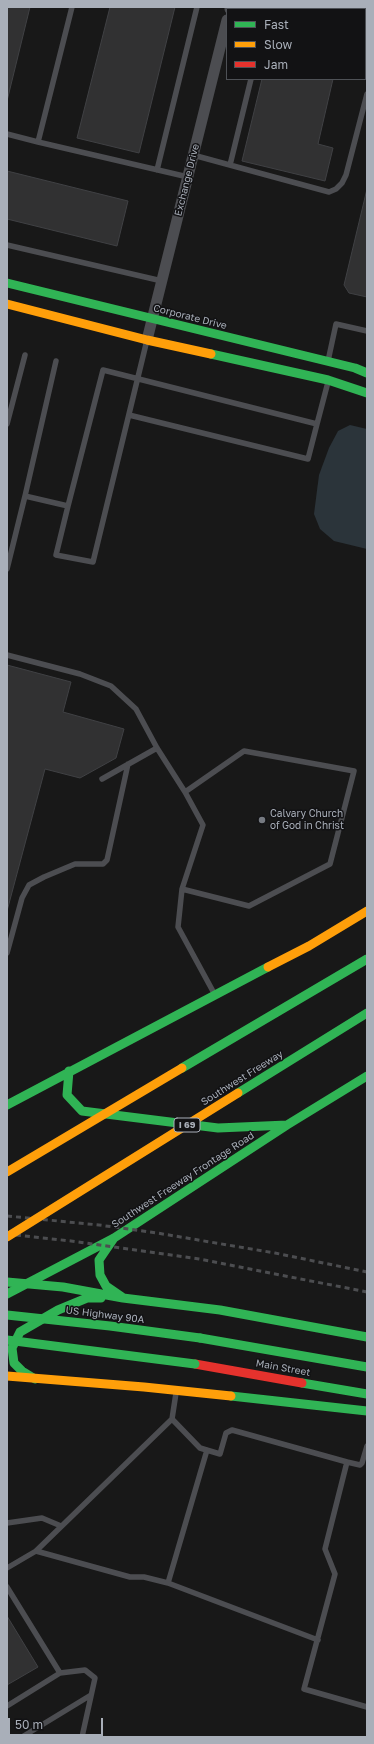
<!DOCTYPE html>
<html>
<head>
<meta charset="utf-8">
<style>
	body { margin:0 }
	#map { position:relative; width:374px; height:1744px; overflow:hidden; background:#181818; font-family:"Golos Text",sans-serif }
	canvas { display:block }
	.frame { position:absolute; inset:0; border:8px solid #a9afb9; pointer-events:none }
	.legend { position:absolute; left:226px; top:8px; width:140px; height:72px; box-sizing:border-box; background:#121214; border:1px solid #4e5156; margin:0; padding:5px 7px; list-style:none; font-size:12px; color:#a9afb9 }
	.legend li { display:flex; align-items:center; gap:8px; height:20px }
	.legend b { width:20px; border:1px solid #4e5156 }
	.scale { position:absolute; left:8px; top:1718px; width:95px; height:18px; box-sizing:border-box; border:2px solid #a9afb9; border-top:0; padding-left:5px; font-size:12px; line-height:14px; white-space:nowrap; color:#a9afb9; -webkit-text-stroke:3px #121214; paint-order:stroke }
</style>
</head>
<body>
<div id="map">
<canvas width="374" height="1744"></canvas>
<div class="frame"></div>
<ul class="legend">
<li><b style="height:5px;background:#30b455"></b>Fast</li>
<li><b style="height:5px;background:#ff9f0a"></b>Slow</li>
<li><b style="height:5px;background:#e5322d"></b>Jam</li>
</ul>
<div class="scale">50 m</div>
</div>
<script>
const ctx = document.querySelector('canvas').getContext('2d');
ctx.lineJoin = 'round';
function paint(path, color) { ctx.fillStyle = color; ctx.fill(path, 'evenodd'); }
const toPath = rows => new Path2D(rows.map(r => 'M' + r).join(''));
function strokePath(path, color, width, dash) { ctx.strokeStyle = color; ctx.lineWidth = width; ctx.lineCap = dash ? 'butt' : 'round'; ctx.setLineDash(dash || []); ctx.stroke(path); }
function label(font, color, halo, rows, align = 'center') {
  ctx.font = font + ' "Golos Text",sans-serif'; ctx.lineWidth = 3; ctx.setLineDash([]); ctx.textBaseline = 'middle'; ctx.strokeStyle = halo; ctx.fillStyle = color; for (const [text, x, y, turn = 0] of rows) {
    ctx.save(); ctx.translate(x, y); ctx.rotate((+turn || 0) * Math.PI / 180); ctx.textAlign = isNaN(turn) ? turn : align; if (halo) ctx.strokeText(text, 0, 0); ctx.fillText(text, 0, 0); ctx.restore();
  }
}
paint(toPath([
	[350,425,367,429,367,549,334,541,320,529,314,514,319,475,329,448,338,431]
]), '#2b343a');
const building = toPath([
	[7,7,30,7,7,101,7,7],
	[110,7,175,7,139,153,77,138,110,7],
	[262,79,333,79,318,144,333,148,325,181,242,161,262,79],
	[7,171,128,201,117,246,7,219,7,171],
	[367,189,367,297,349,293,344,285,367,189],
	[7,665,71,682,63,712,124,729,116,758,80,778,45,769,7,911,7,665],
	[7,1616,38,1667,7,1685,7,1616]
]);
paint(building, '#313132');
strokePath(building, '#404144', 1);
strokePath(toPath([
	[359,7,367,9],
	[267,9,268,7],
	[7,134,38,142,72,7],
	[38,142,188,177],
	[193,155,329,192,336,189,342,183,346,175,367,94],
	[230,165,251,79],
	[157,170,197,7],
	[7,245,162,281],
	[56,361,25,496,68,506,56,555,93,562,147,340],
	[328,361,336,324,367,331],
	[7,424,25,355],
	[317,424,328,382],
	[68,506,103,370,317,424,308,459,129,415],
	[7,569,25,496],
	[7,655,80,674,111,686,136,709,157,748,185,792,203,825,182,889,178,927,215,995],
	[102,779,157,748],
	[182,889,249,906,330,864,354,771,244,751,185,792],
	[7,953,22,898,29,885,44,877,75,864,103,864,107,860,128,764],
	[172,1419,200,1448,220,1454,226,1433,232,1430,347,1462],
	[367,1446,362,1463,360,1465,347,1462,325,1549,335,1574,304,1689,367,1707],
	[207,1450,168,1583,318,1640],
	[7,1523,42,1518,61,1526],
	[36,1551,130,1577,144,1577,168,1583],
	[7,1568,36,1551,172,1419,176,1393],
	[7,1587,60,1673,85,1670,95,1678,82,1737],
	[7,1706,60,1673],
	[22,1737,91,1695]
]), '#4c4d51', 5.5);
strokePath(toPath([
	[230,9,230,7],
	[147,340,227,20]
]), '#4c4d51', 11);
strokePath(toPath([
	[7,283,355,368,367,373],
	[211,354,328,380,367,393],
	[69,1071,67,1095,82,1111,218,1128,287,1125],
	[7,1105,268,967],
	[114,1238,99,1260,100,1275,106,1286,122,1297],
	[7,1282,63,1287,123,1298,220,1310,367,1337],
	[7,1294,114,1238,287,1125,367,1076],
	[200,1338,367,1367],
	[35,1379,22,1371,14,1363,12,1348,20,1332,58,1310,87,1298,101,1298],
	[302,1383,367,1394],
	[231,1396,367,1411]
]), '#30b455', 9);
strokePath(toPath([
	[7,304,147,340,211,354],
	[268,967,309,946,367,911],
	[7,1376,144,1387,231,1396]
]), '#ff9f0a', 9);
strokePath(toPath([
	[195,1364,302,1383]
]), '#e5322d', 9);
strokePath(toPath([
	[7,1216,99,1225,157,1233,275,1253,367,1272],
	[7,1234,71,1241,199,1259,367,1292]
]), '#4c4d50', 3, [5, 4]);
strokePath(toPath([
	[182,1068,367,959],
	[238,1093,367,1013],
	[7,1315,110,1326,200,1338],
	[7,1340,195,1364]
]), '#30b455', 9);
strokePath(toPath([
	[7,1172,182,1068],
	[7,1237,238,1093]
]), '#ff9f0a', 9);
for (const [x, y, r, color] of [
	[262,820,4,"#767a81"]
]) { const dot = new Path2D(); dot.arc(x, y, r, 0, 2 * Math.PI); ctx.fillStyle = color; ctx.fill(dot); strokePath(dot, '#121214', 1.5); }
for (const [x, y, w] of [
	[187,1125,26]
]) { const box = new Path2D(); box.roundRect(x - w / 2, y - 7, w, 14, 3); ctx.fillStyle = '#121214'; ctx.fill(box); strokePath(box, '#a9afb9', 1); }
label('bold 9px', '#a9afb9', null, [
	["I 69",187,1125]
]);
label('10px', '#a9afb9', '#121214', [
	["Exchange Drive",187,180,-76],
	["Corporate Drive",190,317,14],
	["Southwest Freeway",242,1078,-32],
	["Southwest Freeway Frontage Road",183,1180,-33],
	["US Highway 90A",105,1315,7],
	["Main Street",283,1368,10]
]);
label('10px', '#a9afb9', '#121214', [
	["Calvary Church",270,814],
	["of God in Christ",270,826]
], 'left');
</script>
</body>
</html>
